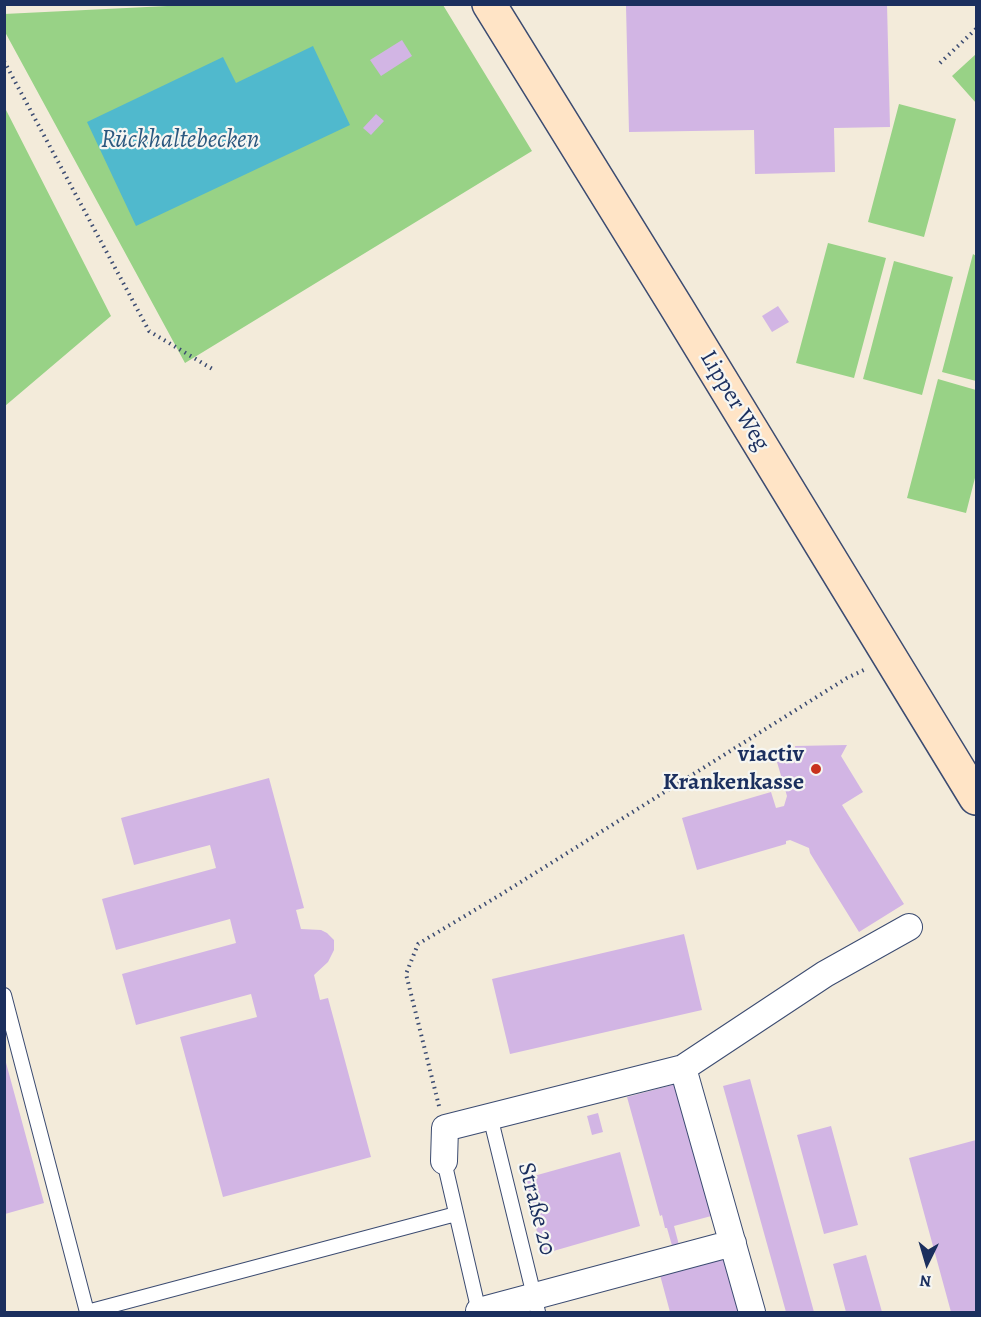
<!DOCTYPE html>
<html>
<head>
<meta charset="utf-8">
<style>
	body { margin:0 }
	#map { position:relative; width:981px; height:1317px; overflow:hidden; background:#f3ebda; font-family:Alegreya,serif }
	canvas { display:block }
	.frame { position:absolute; inset:0; border:6px solid #1b2f5e; pointer-events:none }
	.north { position:absolute; left:897px; top:1233px; width:60px; height:60px; -webkit-text-stroke:4px #f6f6f2; paint-order:stroke; rotate:185deg; font-size:16px; font-weight:700; line-height:24px; text-align:center; color:#1b2f5e }
	.north::after { content:''; display:block; margin:auto; width:21px; height:27px; background:#1b2f5e; clip-path:polygon(50% 0,100% 100%,50% 72%,0 100%) }
</style>
</head>
<body>
<div id="map">
<canvas width="981" height="1317"></canvas>
<div class="frame"></div>
<div class="north">N</div>
</div>
<script>
const ctx = document.querySelector('canvas').getContext('2d');
ctx.lineJoin = 'round';
function paint(path, color) { ctx.fillStyle = color; ctx.fill(path, 'evenodd'); }
const toPath = rows => new Path2D(rows.map(r => 'M' + r).join(''));
function strokePath(path, color, width, dash) { ctx.strokeStyle = color; ctx.lineWidth = width; ctx.lineCap = dash ? 'butt' : 'round'; ctx.setLineDash(dash || []); ctx.stroke(path); }
function label(font, color, halo, rows, align = 'center') {
  ctx.font = font + ' Alegreya,serif'; ctx.lineWidth = 4.5; ctx.setLineDash([]); ctx.textBaseline = 'middle'; ctx.strokeStyle = halo; ctx.fillStyle = color; for (const [text, x, y, turn = 0] of rows) {
    ctx.save(); ctx.translate(x, y); ctx.rotate((+turn || 0) * Math.PI / 180); ctx.textAlign = isNaN(turn) ? turn : align; if (halo) ctx.strokeText(text, 0, 0); ctx.fillText(text, 0, 0); ctx.restore();
  }
}
paint(toPath([
	[208,4,443,5,532,151,185,363,5,32,4,14],
	[976,54,976,103,952,76],
	[899,104,956,119,924,237,868,222],
	[5,108,111,316,5,406,4,406],
	[828,243,886,258,854,378,796,363],
	[973,254,976,256,976,381,942,372],
	[894,261,953,277,922,395,863,379],
	[938,379,976,390,976,474,966,513,907,498]
]), '#98d286');
paint(toPath([
	[313,46,350,125,136,226,87,122,223,57,236,83]
]), '#50b9cd');
paint(toPath([
	[709,4,887,4,890,127,834,128,835,172,755,174,754,130,629,132,626,6],
	[402,40,412,56,381,76,370,60],
	[376,114,384,121,371,135,363,128],
	[778,306,789,322,772,332,762,316],
	[847,745,841,756,863,792,842,805,904,904,859,932,810,853,809,848,790,840,786,841,786,844,697,870,682,818,771,792,776,808,784,806,787,796,777,762,796,756,795,746],
	[269,778,304,908,296,910,301,929,321,930,327,933,334,940,334,950,328,962,314,975,320,1000,328,998,371,1157,223,1197,180,1037,257,1017,251,994,136,1025,122,974,236,943,230,919,116,950,102,899,216,868,210,845,134,865,121,818],
	[684,934,702,1010,510,1054,492,979],
	[5,1059,44,1203,5,1214],
	[750,1079,814,1312,786,1312,723,1086],
	[680,1083,715,1215,674,1226,685,1268,727,1257,742,1312,670,1312,660,1275,679,1270,667,1228,665,1228,662,1215,660,1216,627,1097],
	[598,1113,603,1132,592,1135,587,1116],
	[831,1126,858,1225,824,1234,797,1135],
	[976,1140,976,1312,951,1312,909,1158],
	[620,1152,640,1226,543,1254,523,1179],
	[866,1255,882,1312,846,1312,833,1264]
]), '#d2b5e4');
const lane = toPath([
	[4,995,87,1312],
	[490,1116,538,1312],
	[444,1161,479,1312],
	[87,1312,456,1214]
]);
const street = toPath([
	[683,1068,752,1312],
	[444,1161,445,1128,683,1068,825,974,909,927],
	[479,1311,733,1243]
]);
const secondary = toPath([
	[489,4,677,308,976,798]
]);
strokePath(lane, '#3b4b71', 16);
strokePath(street, '#3b4b71', 28);
strokePath(secondary, '#3b4b71', 36);
strokePath(toPath([
	[4,61,149,331,214,370],
	[940,63,976,29],
	[439,1106,406,974,418,944,500,895,847,678,866,669]
]), '#3b4b71', 4, [1.5, 4.5]);
strokePath(lane, '#fff', 14);
strokePath(street, '#fff', 26);
strokePath(secondary, '#ffe4c6', 33);
for (const [x, y, r, color] of [
	[816,769,6,"#c8321e"]
]) { const dot = new Path2D(); dot.arc(x, y, r, 0, 2 * Math.PI); ctx.fillStyle = color; ctx.fill(dot); strokePath(dot, '#f6f6f2', 2); }
label('24px', '#1b2f5e', '#f6f6f2', [
	["Lipper Weg",734,401,59],
	["Straße 20",536,1209,76]
]);
label('bold 24px', '#1b2f5e', '#f6f6f2', [
	["viactiv",804,755],
	["Krankenkasse",804,783]
], 'right');
label('italic 26px', '#2b587f', '#f6f6f2', [
	["Rückhaltebecken",180,141]
]);
</script>
</body>
</html>
